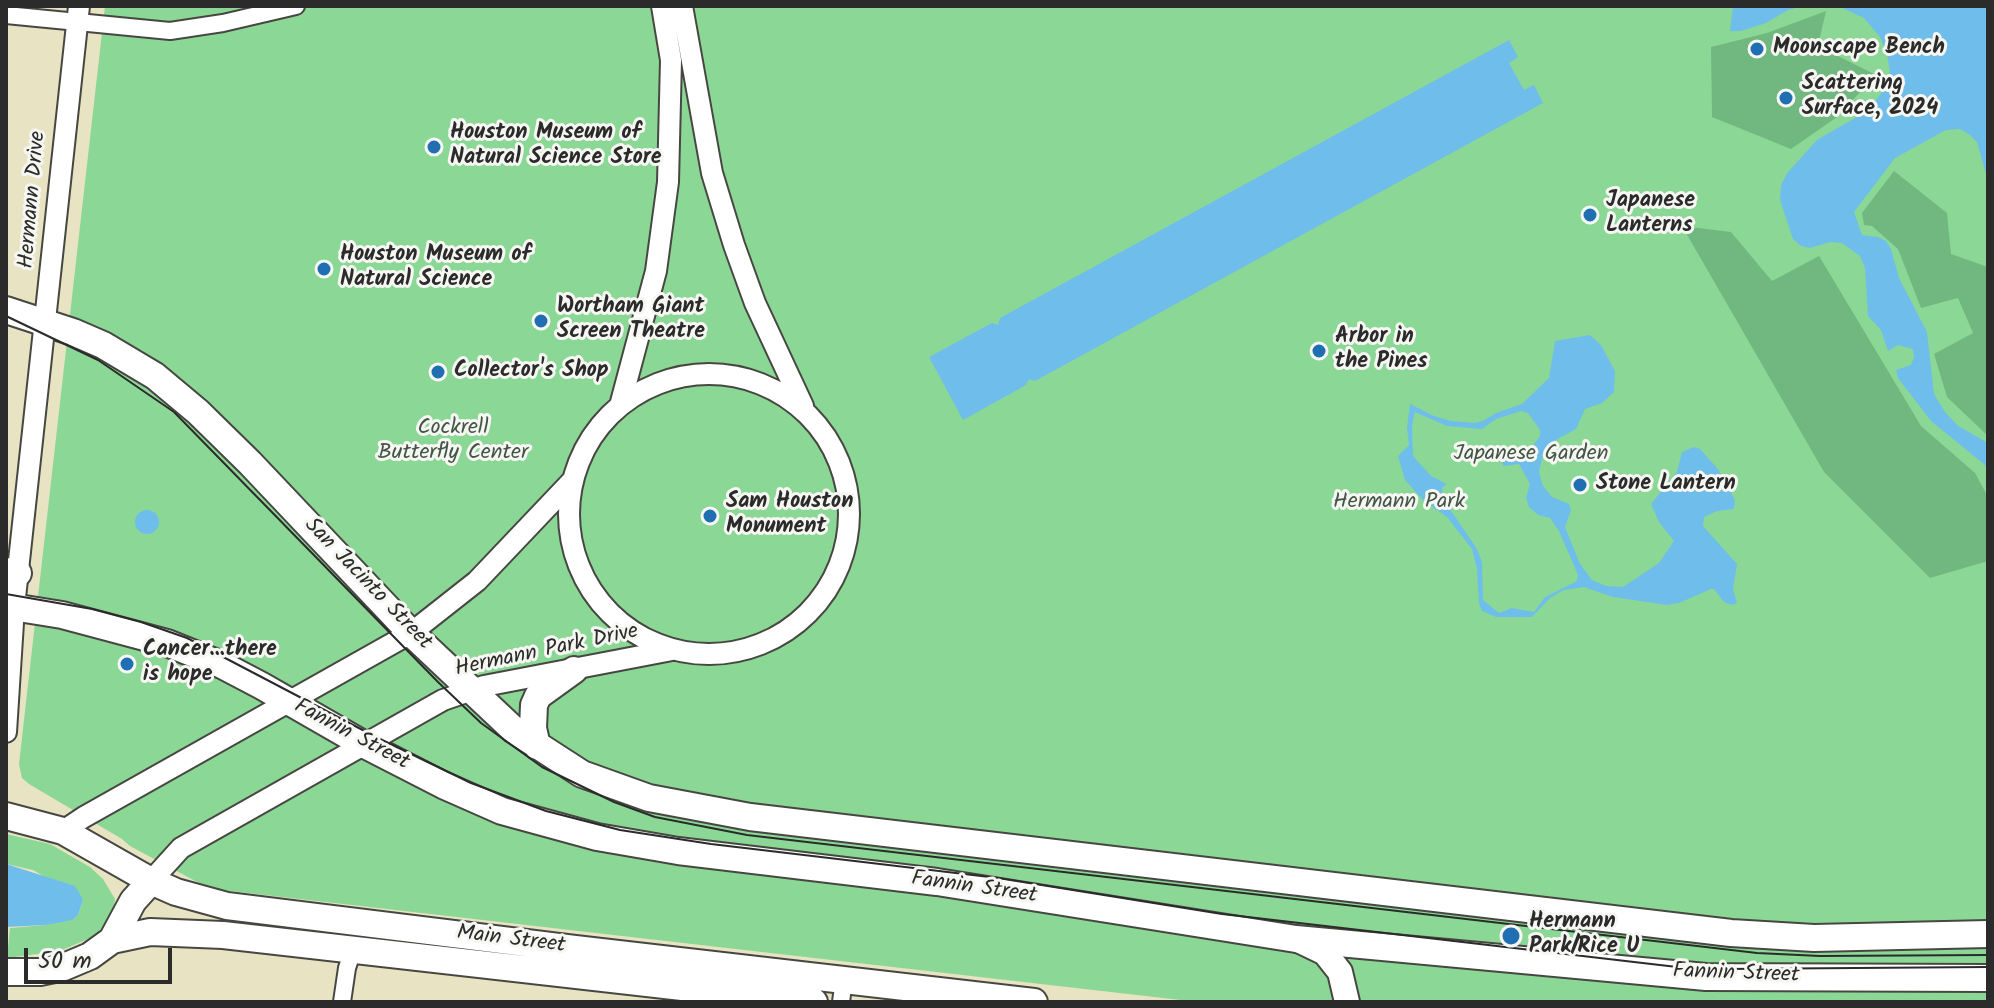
<!DOCTYPE html>
<html>
<head>
<meta charset="utf-8">
<style>
	body { margin:0 }
	#map { position:relative; width:1994px; height:1008px; overflow:hidden; background:#e8e3c3; font-family:Kalam,sans-serif }
	canvas { display:block }
	.frame { position:absolute; inset:0; border:8px solid #2b2b2b; pointer-events:none }
	.scale { position:absolute; left:24px; top:948px; width:148px; height:36px; box-sizing:border-box; border:4px solid #2b2b2b; border-top:0; padding-left:10px; font-size:24px; line-height:28px; white-space:nowrap; color:#2b2b2b; -webkit-text-stroke:6px #f6f6f2; paint-order:stroke }
</style>
</head>
<body>
<div id="map">
<canvas width="1994" height="1008"></canvas>
<div class="frame"></div>
<div class="scale">50 m</div>
</div>
<script>
const ctx = document.querySelector('canvas').getContext('2d');
ctx.lineJoin = 'round';
function paint(path, color) { ctx.fillStyle = color; ctx.fill(path, 'evenodd'); }
const toPath = rows => new Path2D(rows.map(r => 'M' + r).join(''));
function strokePath(path, color, width, dash) { ctx.strokeStyle = color; ctx.lineWidth = width; ctx.lineCap = dash ? 'butt' : 'round'; ctx.setLineDash(dash || []); ctx.stroke(path); }
function label(font, color, halo, rows, align = 'center') {
  ctx.font = font + ' Kalam,sans-serif'; ctx.lineWidth = 6; ctx.setLineDash([]); ctx.textBaseline = 'middle'; ctx.strokeStyle = halo; ctx.fillStyle = color; for (const [text, x, y, turn = 0] of rows) {
    ctx.save(); ctx.translate(x, y); ctx.rotate((+turn || 0) * Math.PI / 180); ctx.textAlign = isNaN(turn) ? turn : align; if (halo) ctx.strokeText(text, 0, 0); ctx.fillText(text, 0, 0); ctx.restore();
  }
}
paint(toPath([
	[105,6,1988,6,1988,1002,1198,1002,221,890,197,882,130,846,122,839,29,784,22,778,19,764],
	[6,834,50,844,90,867,103,879,115,899,113,916,108,924,88,939,60,951,7,958,10,928,46,925,78,915,83,900,33,870,6,864]
]), '#8bd896');
paint(toPath([
	[1826,11,1818,46,1876,75,1837,117,1791,149,1712,117,1711,47,1767,33],
	[1894,171,1947,213,1951,254,1988,267,1988,436,1947,397,1934,354,1973,333,1958,298,1921,308,1898,249,1872,226,1864,225,1862,213],
	[1682,226,1731,232,1772,281,1819,256,1921,426,1975,473,1988,497,1988,561,1930,578,1824,472]
]), '#70b87f');
paint(toPath([
	[1733,6,1803,6,1788,10,1766,23,1741,31,1730,31],
	[1838,6,1988,6,1988,181,1977,142,1970,135,1960,129,1946,130,1895,158,1854,212,1862,235,1878,237,1886,241,1891,249,1899,278,1927,332,1934,394,1945,412,1958,426,1988,443,1988,472,1985,465,1931,421,1898,378,1896,370,1911,365,1914,357,1913,349,1898,345,1888,351,1881,330,1868,316,1865,268,1860,256,1842,243,1830,242,1810,248,1801,246,1793,239,1780,200,1781,185,1788,172,1817,140,1867,111,1884,90,1890,71,1887,54,1880,37,1864,18],
	[1509,40,1518,57,1509,63,1524,90,1534,85,1543,103,1035,381,1029,379,1026,385,963,420,929,357,992,323,998,325,1000,318],
	[1590,335,1601,345,1615,371,1614,392,1602,403,1585,409,1576,429,1554,441,1543,454,1539,472,1543,486,1552,497,1569,504,1571,510,1565,527,1580,564,1592,580,1606,586,1623,587,1659,563,1674,541,1659,522,1651,504,1677,472,1682,452,1694,447,1700,449,1718,469,1735,500,1734,509,1717,511,1704,517,1703,526,1737,564,1733,589,1737,603,1732,605,1724,602,1714,589,1711,589,1679,603,1667,605,1613,597,1584,587,1564,590,1550,598,1532,617,1496,617,1482,611,1479,603,1477,569,1472,549,1447,517,1423,500,1405,480,1398,456,1409,445,1407,428,1410,404,1434,416,1451,421,1475,423,1483,421,1496,413,1522,404,1549,378,1555,341],
	[1521,411,1528,413,1540,430,1540,436,1532,447,1514,459,1502,462,1503,466,1519,464,1530,484,1526,498,1529,507,1538,515,1550,518,1559,531,1578,575,1577,581,1545,597,1534,612,1512,608,1499,613,1483,600,1482,562,1477,549,1443,499,1442,488,1447,484,1431,476,1413,456,1412,425,1415,412,1447,426,1482,429,1496,419],
	'135 522a12 12 0 1 1 24 0a12 12 0 1 1-24 0Z',
	[6,864,75,886,83,900,78,915,72,920,46,925,6,927]
]), '#6fbdea');
const minor = toPath([
	[6,15,170,31,223,23,296,6],
	[342,1002,347,968,353,950],
	[841,1002,844,979]
]);
const tertiary = toPath([
	[682,6,712,173,734,245,755,303,803,406],
	'569 514a140 140 0 1 1 280 0a140 140 0 1 1-280 0Z',
	[621,402,656,271,668,182,671,60,662,6],
	[6,732,14,607,79,6],
	[63,831,84,817,411,633,477,581,572,481],
	[151,881,181,848,443,700,484,686,672,650]
]);
const secondary = toPath([
	[1298,940,1325,953,1340,972,1347,1002]
]);
const primary = toPath([
	[6,310,73,332,103,345,155,376,198,412,250,463,411,633,514,730,582,774,649,798,750,817,1731,933,1814,938,1988,934],
	[6,571,18,573],
	[6,606,62,615,167,643,222,665,262,686,363,744,443,785,502,811,597,837,678,851,937,882,1296,939,1706,977,1988,978],
	[537,746,533,728,534,705,538,696,574,670],
	[6,816,63,831,151,881,176,892,227,906,575,949,1034,1002],
	[112,940,133,901,151,881],
	[6,972,40,972,64,967,90,956,112,940,150,932,223,935,814,1002]
]);
strokePath(minor, '#474742', 20);
strokePath(tertiary, '#474742', 24);
strokePath(secondary, '#474742', 28);
strokePath(primary, '#474742', 30);
strokePath(minor, '#fff', 16);
strokePath(tertiary, '#fff', 20);
strokePath(secondary, '#fff', 24);
strokePath(primary, '#fff', 26);
strokePath(toPath([
	[6,316,98,360,174,412,438,682,481,723,542,767,614,802,655,817,747,835,1757,953,1820,956,1988,955],
	[6,594,92,609,141,622,187,638,376,737,471,783,546,811,620,830,711,844,998,878,1222,914,1677,967,1724,969,1988,967]
]), '#2b2b2b', 2);
for (const [x, y, r, color] of [
	[1757,49,8,"#1f6fb2"],
	[1786,98,8,"#1f6fb2"],
	[434,147,8,"#1f6fb2"],
	[1590,215,8,"#1f6fb2"],
	[324,269,8,"#1f6fb2"],
	[541,321,8,"#1f6fb2"],
	[1319,351,8,"#1f6fb2"],
	[438,372,8,"#1f6fb2"],
	[1580,485,8,"#1f6fb2"],
	[710,516,8,"#1f6fb2"],
	[127,664,8,"#1f6fb2"],
	[1511,936,10,"#1f6fb2"]
]) { const dot = new Path2D(); dot.arc(x, y, r, 0, 2 * Math.PI); ctx.fillStyle = color; ctx.fill(dot); strokePath(dot, '#f6f6f2', 3); }
label('bold 22px', '#2b2b2b', '#f6f6f2', [
	["Moonscape Bench",1773,49],
	["Scattering",1802,85],
	["Surface, 2024",1802,110],
	["Houston Museum of",450,134],
	["Natural Science Store",450,159],
	["Japanese",1606,202],
	["Lanterns",1606,227],
	["Houston Museum of",340,256],
	["Natural Science",340,281],
	["Wortham Giant",557,308],
	["Screen Theatre",557,333],
	["Arbor in",1335,338],
	["the Pines",1335,363],
	["Collector's Shop",454,372],
	["Stone Lantern",1596,485],
	["Sam Houston",726,503],
	["Monument",726,528],
	["Cancer...there",143,651],
	["is hope",143,676],
	["Hermann",1529,923],
	["Park/Rice U",1529,948]
], 'left');
label('22px', '#2b2b2b', '#f6f6f2', [
	["Hermann Drive",34,200,-85],
	["San Jacinto Street",367,585,46],
	["Hermann Park Drive",547,652,-12],
	["Fannin Street",351,736,28],
	["Fannin Street",974,889,8],
	["Main Street",511,941,7],
	["Fannin Street",1736,975,2]
]);
label('22px', '#435646', '#f6f6f2', [
	["Cockrell",453,429],
	["Butterfly Center",453,454],
	["Japanese Garden",1531,455],
	["Hermann Park",1399,503]
]);
</script>
</body>
</html>
